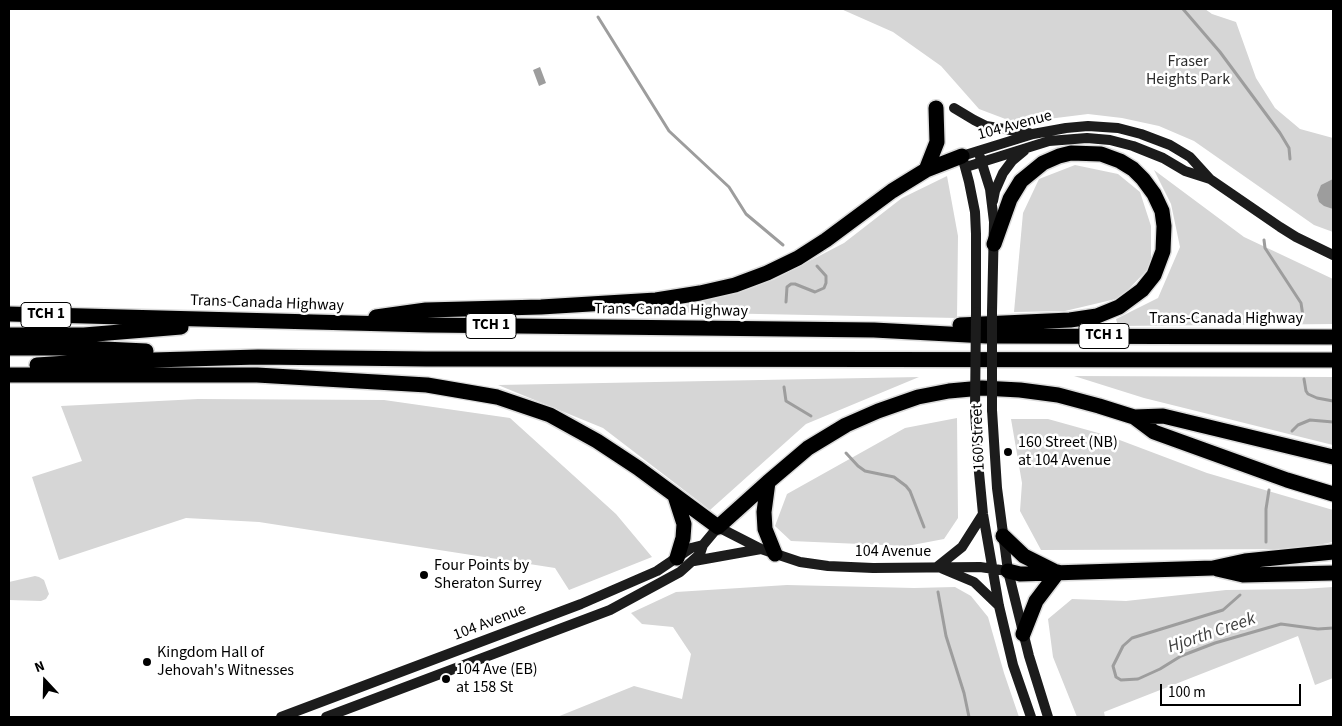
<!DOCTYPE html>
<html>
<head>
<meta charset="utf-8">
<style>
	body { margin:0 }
	#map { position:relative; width:1342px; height:726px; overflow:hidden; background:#fff; font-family:"Source Sans 3",sans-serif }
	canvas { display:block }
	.frame { position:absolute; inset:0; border:10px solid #000; pointer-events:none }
	.north { position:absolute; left:20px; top:656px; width:50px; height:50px; -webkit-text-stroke:4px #fff; paint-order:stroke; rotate:339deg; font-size:14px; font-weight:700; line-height:20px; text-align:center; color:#000 }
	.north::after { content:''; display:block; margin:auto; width:18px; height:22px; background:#000; clip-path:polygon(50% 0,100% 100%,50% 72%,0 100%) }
	.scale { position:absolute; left:1160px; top:684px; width:141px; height:22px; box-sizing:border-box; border:2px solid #000; border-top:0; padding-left:6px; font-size:15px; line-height:18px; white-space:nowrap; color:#000; -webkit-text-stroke:4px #fff; paint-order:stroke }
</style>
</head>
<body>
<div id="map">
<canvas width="1342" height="726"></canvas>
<div class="frame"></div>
<div class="north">N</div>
<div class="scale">100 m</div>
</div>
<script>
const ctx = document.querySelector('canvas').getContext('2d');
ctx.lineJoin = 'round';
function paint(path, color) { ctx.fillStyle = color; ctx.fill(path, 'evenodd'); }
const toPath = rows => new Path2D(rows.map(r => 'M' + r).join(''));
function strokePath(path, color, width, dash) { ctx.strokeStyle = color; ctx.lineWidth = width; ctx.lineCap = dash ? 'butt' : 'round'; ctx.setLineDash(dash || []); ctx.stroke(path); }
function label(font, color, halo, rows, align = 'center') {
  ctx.font = font + ' "Source Sans 3",sans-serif'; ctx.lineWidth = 5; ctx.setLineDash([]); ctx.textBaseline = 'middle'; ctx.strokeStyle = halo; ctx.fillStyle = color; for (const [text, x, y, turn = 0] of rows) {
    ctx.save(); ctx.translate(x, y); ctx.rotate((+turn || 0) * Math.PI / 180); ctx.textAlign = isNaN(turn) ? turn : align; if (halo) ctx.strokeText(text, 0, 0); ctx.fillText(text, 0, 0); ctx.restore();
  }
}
paint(toPath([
	[841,9,1205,9,1212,14,1236,22,1256,78,1275,108,1300,129,1333,138,1333,232,1314,225,1194,141,1159,126,1122,118,1088,114,1016,123,979,109,941,66,893,32],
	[1075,165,1118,174,1140,192,1151,226,1151,266,1120,298,1065,311,1014,312,1023,213,1039,179],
	[1154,170,1244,237,1333,279,1333,324,1118,326,1116,319,1158,298,1180,247,1171,204],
	[947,176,958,236,957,318,661,312,773,280,844,243,902,198],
	[1074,376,1333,377,1333,445,1144,398],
	[919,377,806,424,710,510,603,428,498,385],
	[198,399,384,400,510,418,616,514,652,557,569,590,555,568,259,522,186,518,59,560,32,477,82,461,61,406],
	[957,418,958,518,944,539,907,546,791,541,775,526,787,494,905,428],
	[1011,419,1048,419,1109,436,1207,473,1333,510,1333,542,1298,549,1041,550,1020,511,1022,483],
	[35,576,39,577,44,580,49,594,46,599,41,601,9,600,9,582],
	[787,585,914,588,955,587,971,596,988,617,1004,673,1019,717,557,717,634,686,682,699,691,654,673,627,642,624,631,613,676,592],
	[1333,587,1333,678,1315,685,1298,636,1104,712,1105,717,1077,717,1053,657,1048,619,1072,599,1126,601,1226,590,1303,589]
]), '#d6d6d6');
paint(toPath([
	[540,67,546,83,539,86,533,70],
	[1333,179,1333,209,1324,206,1319,202,1317,195,1321,185]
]), '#9d9d9d');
strokePath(toPath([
	[1183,9,1220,52,1280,133,1289,148,1290,159],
	[598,17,669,131,729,187,746,214,783,245],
	[1264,240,1265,248,1301,303,1303,316],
	[786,302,787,287,791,284,795,284,815,292,824,288,826,283,826,276,817,266],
	[1304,379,1306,391,1308,394,1317,398,1333,401],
	[784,387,786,401,811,416],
	[1292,431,1298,425,1310,420,1333,422],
	[846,453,858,466,865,471,894,477,906,486,910,491,924,527],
	[1266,542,1266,509,1269,490],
	[938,592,946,636,964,693,969,717],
	[1240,595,1223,610,1132,638,1123,646,1113,666,1116,677,1121,680,1138,679,1160,669,1181,656,1215,643,1281,624,1318,629,1333,628]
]), '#9d9d9d', 3);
const motorway = toPath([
	[926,170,937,142,936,108],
	[9,314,428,325,874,330,986,336,1333,337],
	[376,317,426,310,541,307,656,300,700,293,735,285,767,273,798,258,826,240,892,191,926,170,962,156],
	[960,325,1070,320,1097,316,1119,307,1142,290,1154,275,1163,251,1164,226,1162,211,1154,194,1143,179,1133,169,1120,161,1101,154,1071,153,1059,156,1043,163,1021,181,1010,199,994,244],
	[9,335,84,335,181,327],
	[9,348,83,348,146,351],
	[37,365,83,362,258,357,426,359,1333,360],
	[9,375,257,375,427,385,497,397,550,415,597,441,638,468,718,527,768,482,808,448,846,425,878,411,918,397,949,391,982,388,1020,390,1058,395,1099,406,1134,417,1154,432,1287,480,1333,494],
	[1134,417,1163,416,1333,457],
	[768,482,764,512,765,529,775,554],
	[675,496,684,524,683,538,677,558],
	[1003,536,1024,556,1054,571],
	[1217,569,1243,575,1333,573],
	[1008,571,1020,574,1213,568,1245,561,1333,552],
	[1023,634,1036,601,1058,572]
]);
strokePath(motorway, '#dbdbdb', 18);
strokePath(toPath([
	[954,108,974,120,986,126,1029,133],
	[980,157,990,189,994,222,992,312],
	[966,167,1049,141,1087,138,1110,140,1133,146,1163,158,1185,171,1210,179],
	[993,201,995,191,1003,173,1012,161,1024,151],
	[976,312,976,234,975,212,969,182,962,156,1033,134,1066,128,1088,126,1118,128,1141,134,1170,145,1190,157,1210,179,1280,227,1296,237,1333,255],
	[975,410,978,462,983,514,999,606,1013,665,1031,717],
	[992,410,997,488,1008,571,1029,656,1048,717],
	[694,561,761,549],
	[937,567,962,547,983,514],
	[943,569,974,582,999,606],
	[281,717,581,604,657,571,691,548,703,545],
	[326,717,610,610,680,572,700,554,703,545,718,527,761,549,800,562,828,566,873,568,980,567,1008,571]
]), '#1c1c1c', 10);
strokePath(motorway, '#000', 15);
strokePath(toPath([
	[975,410,976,312],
	[992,410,992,312]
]), '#1c1c1c', 10);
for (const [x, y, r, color] of [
	[1008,452,5,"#000"],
	[424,575,5,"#000"],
	[147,662,5,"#000"],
	[446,679,5,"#000"]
]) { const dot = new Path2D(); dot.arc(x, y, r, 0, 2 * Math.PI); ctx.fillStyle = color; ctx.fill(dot); strokePath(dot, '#fff', 2); }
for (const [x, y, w] of [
	[46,315,50],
	[491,326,50],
	[1104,336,50]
]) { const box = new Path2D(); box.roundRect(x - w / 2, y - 12.5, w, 25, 4); ctx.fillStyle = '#fff'; ctx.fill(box); strokePath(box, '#000', 1); }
label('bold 15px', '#000', null, [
	["TCH 1",46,315],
	["TCH 1",491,326],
	["TCH 1",1104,336]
]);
label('16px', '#2d2d2d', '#fff', [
	["Fraser",1188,62],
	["Heights Park",1188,80]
]);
label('16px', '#000', '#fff', [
	["104 Avenue",1015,126,-15],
	["Trans-Canada Highway",267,304,2],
	["Trans-Canada Highway",671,311,1],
	["Trans-Canada Highway",1226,319],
	["160 Street",979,437,-92],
	["104 Avenue",893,552],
	["104 Avenue",490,623,-21]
]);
label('16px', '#000', '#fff', [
	["160 Street (NB)",1018,443],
	["at 104 Avenue",1018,461],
	["Four Points by",434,566],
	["Sheraton Surrey",434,584],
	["Kingdom Hall of",157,653],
	["Jehovah's Witnesses",157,671],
	["104 Ave (EB)",456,670],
	["at 158 St",456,688]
], 'left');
label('italic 18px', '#3e3e3e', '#fff', [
	["Hjorth Creek",1212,634,-19]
]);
</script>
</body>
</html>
